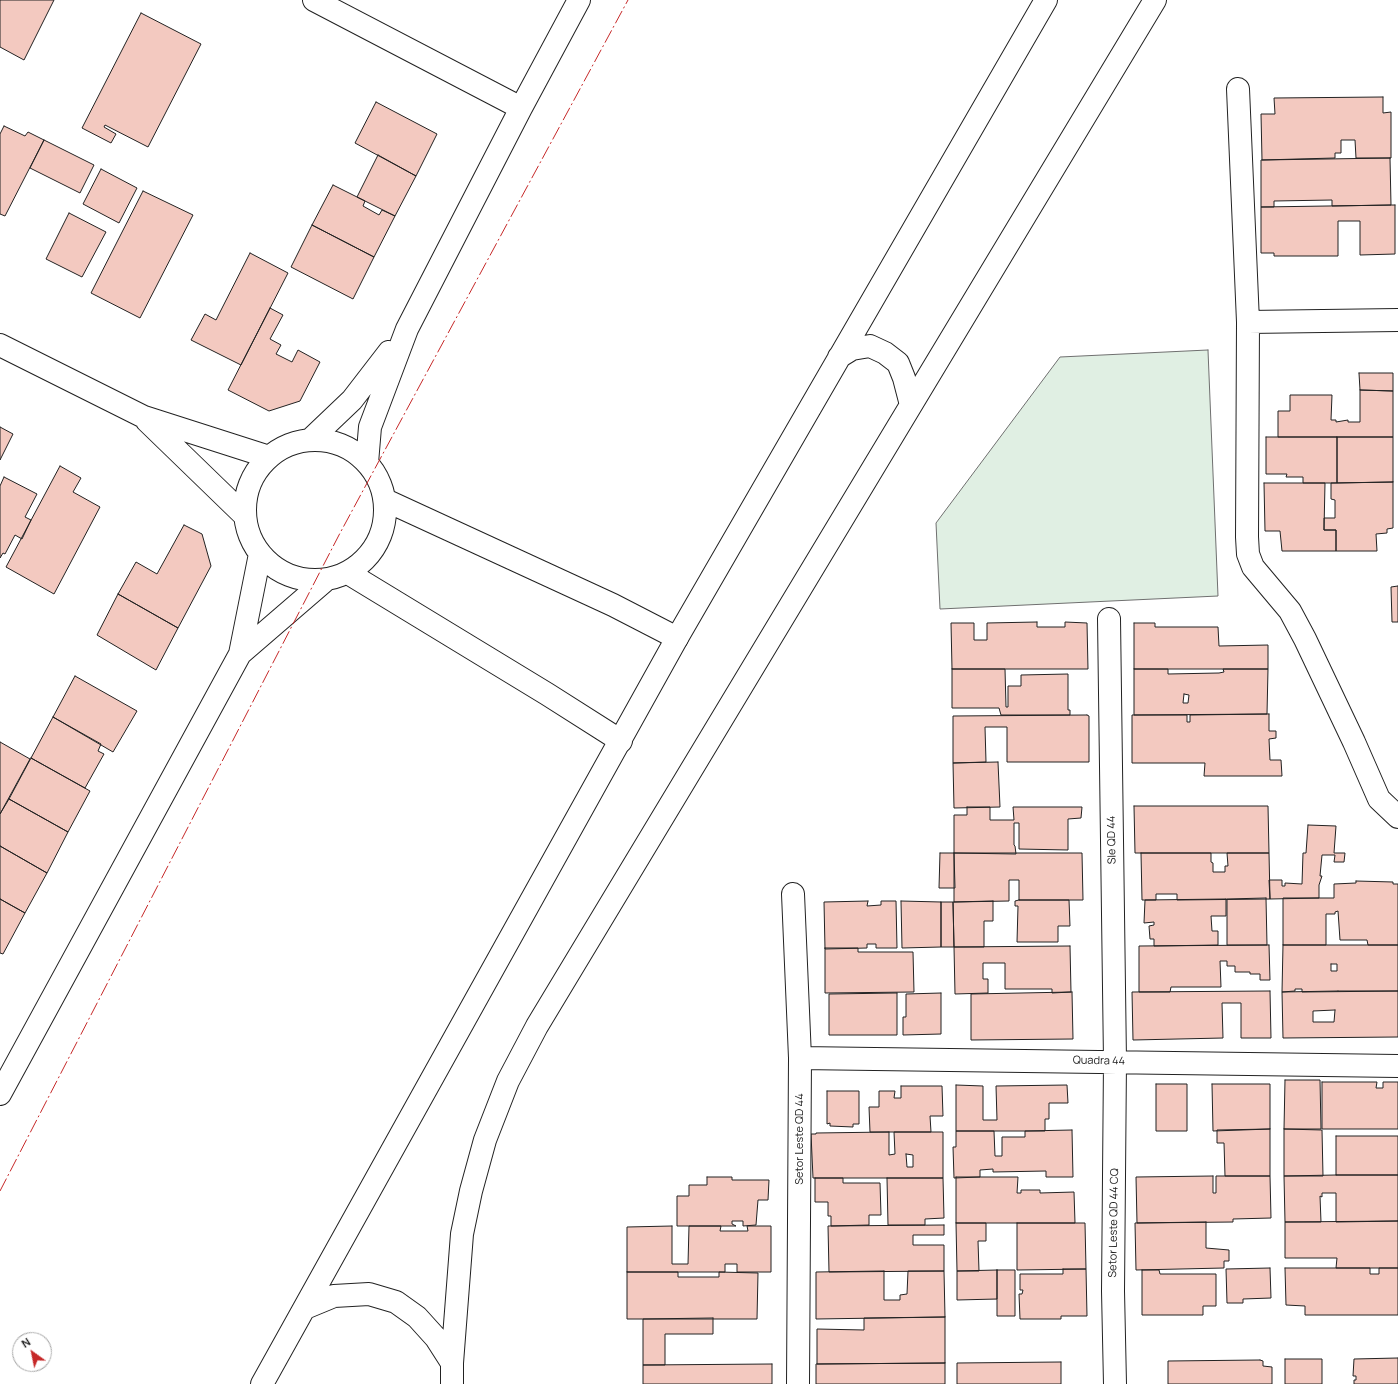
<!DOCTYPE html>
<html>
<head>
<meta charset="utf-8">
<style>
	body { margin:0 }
	#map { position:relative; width:1398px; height:1384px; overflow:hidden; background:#fff; font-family:Manrope,sans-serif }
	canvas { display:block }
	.north { position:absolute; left:12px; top:1332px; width:40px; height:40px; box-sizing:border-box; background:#fff; border:1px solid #a7a7a7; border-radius:50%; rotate:327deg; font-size:11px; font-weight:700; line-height:16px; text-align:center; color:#222 }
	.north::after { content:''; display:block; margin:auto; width:14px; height:18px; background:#c62828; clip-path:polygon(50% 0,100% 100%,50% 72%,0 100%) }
</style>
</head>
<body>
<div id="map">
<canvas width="1398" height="1384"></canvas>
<div class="north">N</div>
</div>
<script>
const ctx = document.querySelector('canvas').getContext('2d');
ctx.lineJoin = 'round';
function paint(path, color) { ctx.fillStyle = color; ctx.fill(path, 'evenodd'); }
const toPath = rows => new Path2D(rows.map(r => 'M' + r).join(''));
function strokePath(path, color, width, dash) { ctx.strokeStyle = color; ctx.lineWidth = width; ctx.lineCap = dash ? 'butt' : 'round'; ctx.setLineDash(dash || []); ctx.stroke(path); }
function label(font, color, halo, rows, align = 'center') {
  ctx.font = font + ' Manrope,sans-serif'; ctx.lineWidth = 3; ctx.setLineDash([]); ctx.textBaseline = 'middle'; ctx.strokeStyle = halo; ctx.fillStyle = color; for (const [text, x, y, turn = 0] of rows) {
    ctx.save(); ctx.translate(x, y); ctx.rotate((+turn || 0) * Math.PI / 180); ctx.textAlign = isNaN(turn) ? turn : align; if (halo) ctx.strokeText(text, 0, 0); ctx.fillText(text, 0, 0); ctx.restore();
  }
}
const green = toPath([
	[1208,350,1218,596,940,609,936,523,1060,357,1208,350]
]);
paint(green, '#e0efe3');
strokePath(green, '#6f6f6f', 1);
const building = toPath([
	[0,0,54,0,24,60,0,47,0,0],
	[141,13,201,44,148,147,105,125,104,127,116,134,111,143,82,128,141,13],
	[1383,97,1383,113,1391,112,1391,158,1356,158,1355,140,1341,140,1341,153,1335,153,1335,158,1262,160,1261,114,1275,114,1274,98,1383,97],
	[376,102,437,134,416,176,355,143,376,102],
	[4,126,25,136,28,132,44,140,5,216,0,214,0,134,4,126],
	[44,140,94,165,80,193,30,168,44,140],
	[378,155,416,176,395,216,357,197,378,155],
	[1390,158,1391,205,1332,206,1332,200,1274,201,1274,207,1261,207,1261,160,1390,158],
	[101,169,137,188,119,223,83,204,101,169],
	[333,185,365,201,363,206,379,215,382,210,395,216,374,257,312,225,333,185],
	[143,191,193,215,140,318,91,293,143,191],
	[1395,205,1395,254,1360,255,1360,221,1338,221,1338,256,1274,256,1274,253,1261,253,1261,207,1395,205],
	[69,213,106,232,82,277,46,259,69,213],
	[312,225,374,257,353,299,291,267,312,225],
	[250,253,288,273,241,365,191,340,205,314,216,320,250,253],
	[270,308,283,315,270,339,281,345,276,354,292,362,298,350,320,362,300,401,269,411,228,390,270,308],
	[1359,373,1393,373,1393,391,1360,390,1359,373],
	[1360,390,1393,391,1393,437,1278,437,1278,411,1290,411,1290,395,1332,395,1331,420,1336,420,1336,422,1348,420,1348,422,1360,422,1360,390],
	[0,427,13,434,0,460,0,427],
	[1266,437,1337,437,1337,483,1303,483,1303,477,1286,477,1287,474,1266,474,1266,437],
	[1337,437,1393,437,1393,482,1337,483,1337,437],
	[60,466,81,478,73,492,100,507,54,594,6,567,60,466],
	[4,477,37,494,25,517,31,520,22,539,15,535,5,554,3,553,0,558,0,486,4,477],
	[1393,482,1393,528,1387,529,1387,533,1376,534,1377,551,1336,551,1336,530,1324,530,1324,518,1335,518,1335,500,1331,499,1331,483,1393,482],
	[1264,483,1325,483,1324,530,1336,530,1336,551,1282,551,1280,531,1265,531,1264,483],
	[184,525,202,534,211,566,178,628,118,594,136,562,157,574,184,525],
	[1398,586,1398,622,1392,622,1391,587,1398,586],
	[118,594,178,628,156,670,97,635,118,594],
	[1037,622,1037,627,1065,627,1065,622,1087,623,1088,669,952,669,951,623,974,623,974,640,987,640,987,623,1037,622],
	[1134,623,1155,623,1155,627,1218,627,1219,646,1268,645,1268,669,1134,669,1134,623],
	[952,669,1005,669,1006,707,1008,707,1008,686,1021,686,1021,675,1068,674,1068,710,1070,710,1070,715,1001,715,999,708,952,708,952,669],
	[1134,669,1168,669,1168,674,1219,673,1224,672,1223,669,1268,669,1267,714,1134,715,1134,669],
	[1184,694,1189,695,1188,703,1183,703,1184,694],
	[75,676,137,711,113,752,53,717,75,676],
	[1269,714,1269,731,1276,731,1276,738,1269,739,1270,760,1281,760,1282,776,1204,776,1205,763,1132,763,1132,715,1187,715,1187,722,1190,722,1190,715,1269,714],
	[1087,715,1089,716,1089,762,1007,762,1007,727,985,727,986,762,953,763,953,716,1087,715],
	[53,717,101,744,98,751,104,754,85,788,31,758,53,717],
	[0,742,30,759,0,814,0,742],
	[31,758,90,791,68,832,9,799,31,758],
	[998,762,1000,807,954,808,953,763,998,762],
	[9,799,68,832,47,873,0,846,0,814,9,799],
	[1134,806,1268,806,1269,853,1135,853,1134,806],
	[967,807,990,807,990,820,1014,820,1013,807,1082,807,1081,818,1068,819,1068,850,1019,849,1019,823,1014,823,1014,845,1015,846,1016,854,954,853,954,815,967,815,967,807],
	[1308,825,1336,826,1334,853,1345,853,1344,862,1334,862,1335,855,1322,855,1320,876,1322,876,1319,885,1319,898,1270,899,1269,880,1282,880,1282,886,1285,886,1285,883,1302,884,1303,853,1306,853,1308,825],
	[0,846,47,873,25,913,0,899,0,846],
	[940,853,954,853,955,888,939,888,940,853],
	[954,853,1082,853,1083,900,1019,900,1019,880,1009,880,1009,901,954,902,954,853],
	[1141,853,1211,853,1211,862,1213,863,1213,872,1225,872,1225,866,1228,866,1227,853,1269,853,1270,899,1177,900,1177,894,1156,894,1156,900,1142,900,1141,853],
	[1356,881,1393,882,1393,884,1398,884,1398,945,1368,945,1367,940,1340,940,1338,911,1335,912,1335,914,1326,914,1326,945,1283,945,1283,898,1334,898,1334,884,1356,883,1356,881],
	[1266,898,1267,945,1227,945,1227,899,1266,898],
	[0,899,25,913,3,954,0,953,0,899],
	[1226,899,1226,916,1211,916,1212,931,1218,931,1218,945,1154,946,1154,939,1150,939,1149,926,1154,925,1154,922,1144,923,1145,900,1226,899],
	[1019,900,1069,900,1070,926,1058,926,1058,942,1017,942,1018,906,1015,906,1015,901,1019,900],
	[868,901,867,906,881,905,881,901,896,901,897,948,876,948,876,944,867,944,867,948,825,949,824,902,868,901],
	[901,901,941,902,941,947,902,948,901,901],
	[993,901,993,921,984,921,984,947,954,947,953,902,993,901],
	[941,902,953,902,954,947,941,947,941,902],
	[1269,945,1270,980,1260,980,1260,974,1250,974,1250,972,1235,972,1235,966,1227,966,1227,961,1220,961,1221,987,1171,987,1170,992,1139,992,1139,946,1269,945],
	[1283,945,1398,945,1398,991,1302,992,1302,989,1295,989,1295,991,1282,992,1283,945],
	[1331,964,1337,964,1337,971,1331,971,1331,964],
	[1070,946,1071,992,1052,993,1052,989,1005,989,1005,963,983,963,983,979,988,979,988,993,955,994,954,947,1070,946],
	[825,948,858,948,858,952,913,952,914,992,825,993,825,948],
	[1270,991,1271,1038,1241,1038,1241,1003,1222,1003,1223,1038,1133,1040,1132,992,1270,991],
	[1338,991,1398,991,1398,1037,1283,1038,1282,992,1338,991],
	[1335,1010,1334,1022,1313,1022,1313,1011,1335,1010],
	[1072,992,1073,1039,971,1040,971,994,1072,992],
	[897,993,897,1035,829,1035,829,994,897,993],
	[941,993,941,1034,903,1035,903,1017,906,1017,906,994,941,993],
	[1285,1080,1320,1080,1321,1129,1284,1129,1285,1080],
	[1322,1082,1377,1082,1376,1088,1383,1088,1383,1082,1398,1082,1398,1129,1322,1129,1322,1082],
	[1156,1084,1187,1084,1187,1131,1156,1131,1156,1084],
	[1212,1084,1270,1084,1270,1129,1213,1131,1212,1084],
	[956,1085,983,1086,983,1120,997,1120,996,1086,1067,1085,1068,1103,1049,1103,1049,1119,1045,1119,1045,1131,956,1131,956,1085],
	[901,1086,942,1086,943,1116,930,1116,931,1132,870,1132,869,1107,879,1107,879,1091,895,1091,894,1098,901,1098,901,1086],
	[827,1091,859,1091,859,1124,853,1124,853,1127,830,1126,830,1123,827,1124,827,1091],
	[1270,1129,1270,1176,1225,1176,1224,1143,1217,1143,1217,1130,1270,1129],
	[1284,1129,1322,1130,1323,1176,1284,1176,1284,1129],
	[1072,1130,1073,1177,1046,1177,1046,1171,993,1172,993,1169,980,1170,980,1177,954,1178,953,1147,956,1147,956,1131,994,1131,995,1156,1002,1156,1002,1137,1025,1137,1025,1131,1072,1130],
	[889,1132,889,1155,895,1154,894,1132,943,1132,943,1178,813,1178,811,1134,816,1134,816,1133,889,1132],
	[906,1154,913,1155,913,1167,907,1167,906,1154],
	[1336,1136,1398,1136,1398,1175,1336,1175,1336,1136],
	[1336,1175,1398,1175,1398,1221,1336,1222,1336,1193,1322,1193,1322,1197,1320,1196,1321,1222,1285,1222,1284,1176,1336,1175],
	[1213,1176,1213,1193,1216,1193,1216,1176,1270,1176,1271,1218,1233,1219,1233,1222,1137,1223,1136,1177,1213,1176],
	[707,1177,732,1177,732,1180,769,1180,768,1200,758,1200,756,1225,743,1226,743,1221,732,1221,732,1224,736,1226,677,1226,677,1196,689,1196,689,1185,707,1185,707,1177],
	[956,1177,1018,1177,1017,1193,1021,1193,1021,1190,1040,1190,1040,1193,1074,1192,1075,1223,956,1223,956,1177],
	[815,1178,843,1178,843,1183,880,1183,881,1215,869,1215,869,1225,831,1226,831,1216,828,1216,828,1202,815,1202,815,1178],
	[887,1178,943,1178,944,1218,925,1219,925,1225,888,1225,887,1178],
	[1398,1221,1398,1268,1336,1268,1337,1258,1285,1258,1285,1222,1398,1221],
	[1206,1222,1206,1248,1229,1250,1229,1261,1224,1261,1224,1268,1136,1270,1135,1223,1206,1222],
	[956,1223,986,1223,986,1241,978,1241,979,1271,957,1271,956,1223],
	[1017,1223,1085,1223,1086,1269,1017,1270,1017,1223],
	[944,1225,944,1235,913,1235,913,1245,944,1245,944,1271,829,1272,828,1226,944,1225],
	[672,1226,672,1264,688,1264,689,1226,721,1226,720,1231,748,1231,747,1226,771,1226,771,1272,737,1272,737,1264,725,1264,725,1272,627,1272,627,1227,672,1226],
	[1270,1268,1271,1298,1243,1299,1243,1303,1227,1303,1226,1269,1270,1268],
	[1285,1268,1370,1268,1370,1274,1379,1274,1379,1268,1398,1268,1398,1315,1305,1315,1305,1306,1286,1305,1285,1268],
	[1063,1269,1086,1269,1087,1316,1061,1316,1061,1319,1020,1319,1019,1294,1022,1294,1023,1290,1020,1290,1020,1274,1063,1274,1063,1269],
	[997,1270,997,1299,957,1300,957,1271,997,1270],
	[997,1270,1015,1270,1015,1316,997,1316,997,1270],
	[1142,1270,1159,1270,1160,1274,1216,1274,1216,1306,1203,1306,1203,1315,1142,1315,1142,1270],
	[884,1271,884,1300,900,1300,900,1295,907,1294,908,1271,944,1271,945,1317,816,1319,816,1272,884,1271],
	[627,1272,678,1272,678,1277,719,1277,719,1272,758,1273,757,1319,627,1319,627,1272],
	[945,1317,945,1363,817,1364,817,1329,864,1330,864,1318,945,1317],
	[713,1318,713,1334,665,1334,665,1365,643,1365,643,1319,713,1318],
	[1398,1358,1398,1384,1354,1384,1354,1380,1356,1380,1356,1376,1353,1376,1354,1359,1398,1358],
	[1285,1359,1322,1359,1322,1384,1285,1384,1285,1359],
	[1260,1360,1263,1361,1263,1366,1272,1367,1272,1384,1168,1384,1168,1361,1260,1360],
	[1061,1362,1061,1384,957,1384,957,1363,1061,1362],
	[945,1363,945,1384,816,1384,816,1364,945,1363],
	[772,1364,772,1384,643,1384,643,1365,772,1364]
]);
paint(building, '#f3c9c0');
strokePath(building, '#222', 1);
const minor = toPath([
	[314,0,521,108],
	[1238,89,1248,322,1398,320],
	[1248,322,1247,537,1248,554,1253,567,1290,611,1305,639,1354,742,1379,799,1398,817],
	[0,345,144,417,269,457],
	[147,421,244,515],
	'245 510a70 70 0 1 1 140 0a70 70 0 1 1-140 0Z',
	[310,440,352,400,389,352],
	[367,463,370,427,407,329,521,108,579,0],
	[385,500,613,605,677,638],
	[348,573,547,694,621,741],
	[1109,619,1115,1061,1113,1291,1115,1384],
	[240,654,327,579],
	[793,894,800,1058,798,1384],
	[800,1058,1398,1066],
	[0,1094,240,654,260,554]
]);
const primary = toPath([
	[839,357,852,349,870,346,885,353,898,363,904,378,911,405],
	[305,1308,334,1296,369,1294,396,1302,417,1317,436,1338,452,1363],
	[262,1384,677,638,1046,0],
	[452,1384,452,1363,462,1234,471,1191,485,1140,508,1081,537,1026,1155,0]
]);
strokePath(minor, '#222', 24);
strokePath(primary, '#222', 24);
strokePath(minor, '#fff', 22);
strokePath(primary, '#fff', 22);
strokePath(toPath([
	[0,1191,339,535,628,0]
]), '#c62828', 1, [14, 3, 2, 3]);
label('11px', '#222', '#fff', [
	["Sle QD 44",1112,840,-91],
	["Quadra 44",1099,1061,1],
	["Setor Leste QD 44",800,1139,-90],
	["Setor Leste QD 44 CQ",1114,1223,-89]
]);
</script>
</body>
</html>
